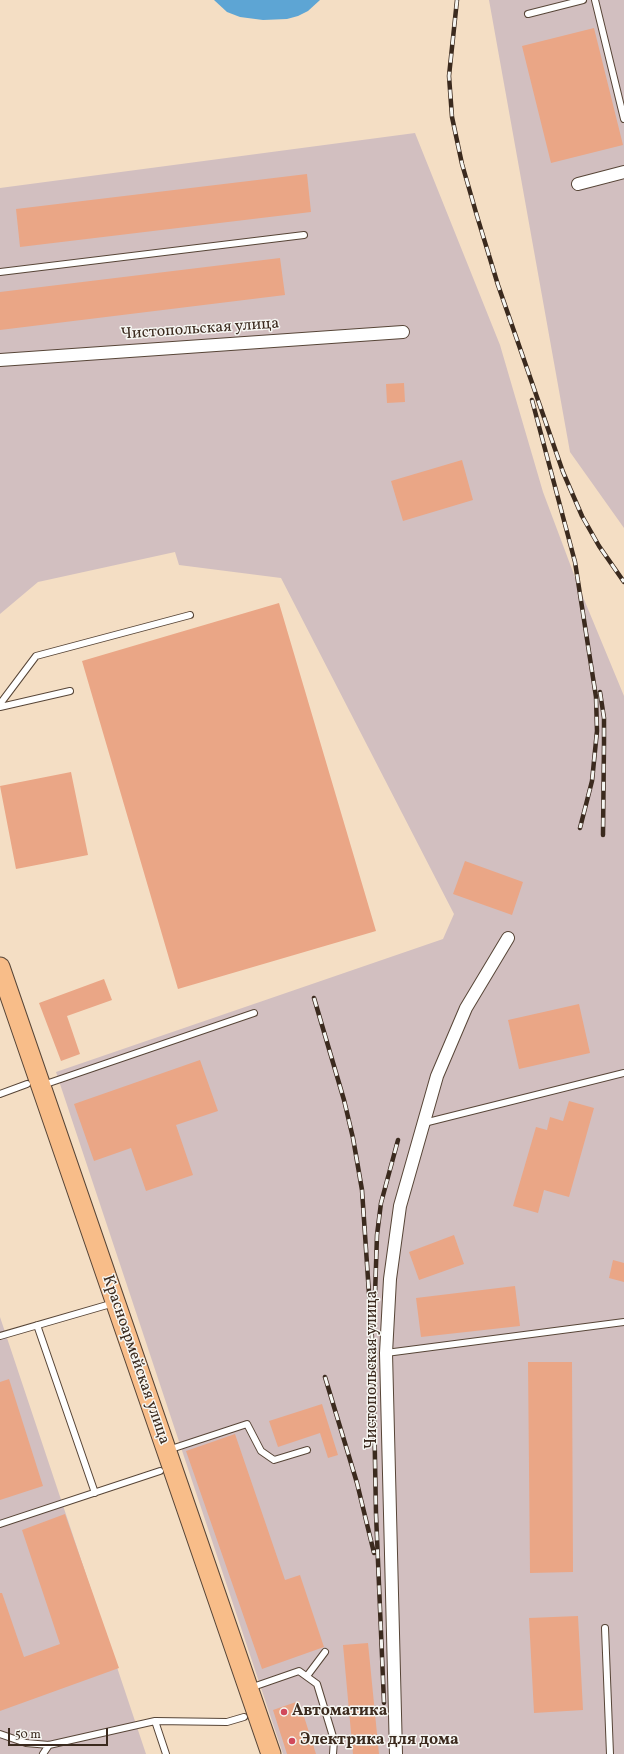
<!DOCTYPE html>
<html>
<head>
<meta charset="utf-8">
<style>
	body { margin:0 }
	#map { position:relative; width:624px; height:1754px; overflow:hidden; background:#f4dec4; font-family:Vollkorn,serif }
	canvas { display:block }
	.scale { position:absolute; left:8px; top:1728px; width:100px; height:18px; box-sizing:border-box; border:2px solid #3b2a1e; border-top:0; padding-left:5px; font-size:12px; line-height:14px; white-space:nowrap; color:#3b2a1e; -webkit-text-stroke:3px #f6f6f2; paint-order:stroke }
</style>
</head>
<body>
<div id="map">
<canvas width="624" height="1754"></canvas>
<div class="scale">50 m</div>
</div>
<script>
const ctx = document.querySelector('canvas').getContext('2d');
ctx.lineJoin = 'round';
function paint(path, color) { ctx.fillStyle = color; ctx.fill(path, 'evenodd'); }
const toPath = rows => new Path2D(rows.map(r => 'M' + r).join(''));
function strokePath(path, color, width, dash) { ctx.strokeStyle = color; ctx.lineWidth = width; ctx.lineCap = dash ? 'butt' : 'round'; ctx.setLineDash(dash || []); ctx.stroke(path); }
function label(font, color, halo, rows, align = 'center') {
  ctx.font = font + ' Vollkorn,serif'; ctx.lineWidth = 3; ctx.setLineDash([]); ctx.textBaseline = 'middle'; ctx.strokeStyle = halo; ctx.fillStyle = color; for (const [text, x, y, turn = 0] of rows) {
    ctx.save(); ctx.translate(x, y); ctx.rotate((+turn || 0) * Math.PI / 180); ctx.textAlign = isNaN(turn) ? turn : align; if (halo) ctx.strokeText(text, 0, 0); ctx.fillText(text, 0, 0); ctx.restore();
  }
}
paint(toPath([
	[489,0,624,0,624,528,570,452],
	[415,133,500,345,543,492,576,580,624,696,624,1754,283,1754,56,1072,443,939,454,914,281,578,179,565,175,552,38,582,0,614,0,188],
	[0,1317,146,1754,0,1754]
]), '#d2bfc0');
paint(toPath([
	[214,0,320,0,308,11,298,16,287,19,263,20,240,17,227,12]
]), '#5da5d4');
paint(toPath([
	[594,28,623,145,551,163,522,46],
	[307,174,311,212,20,247,16,209],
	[280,258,285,295,0,330,0,292],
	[404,383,405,402,387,403,386,384],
	[462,460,473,500,403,521,391,481],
	[279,603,376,931,178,989,82,661],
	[71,772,88,855,16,869,0,786],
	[465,861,523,882,512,915,453,894],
	[104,979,112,1000,67,1016,80,1054,61,1061,39,1003],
	[579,1004,590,1053,519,1069,508,1020],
	[200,1060,218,1111,176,1125,193,1175,146,1191,131,1148,94,1161,74,1104],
	[569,1101,594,1108,569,1197,544,1190,538,1213,513,1206,536,1127,547,1130,550,1117,563,1121],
	[454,1235,464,1264,419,1280,409,1252],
	[613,1260,624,1263,624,1282,609,1278],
	[515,1286,520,1326,421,1337,416,1298],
	[528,1362,572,1362,573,1572,530,1573],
	[9,1379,43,1486,0,1500,0,1382],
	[322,1404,338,1455,328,1458,320,1433,278,1447,269,1421],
	[235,1434,285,1580,300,1575,324,1647,262,1669,186,1451],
	[65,1514,119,1668,0,1711,0,1593,2,1593,24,1657,60,1644,22,1530],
	[578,1616,583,1710,534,1713,529,1618],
	[368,1643,379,1754,353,1754,343,1645],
	[299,1701,316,1754,287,1754,273,1710]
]), '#eaa686');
const lane = toPath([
	[595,0,624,119],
	[528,14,583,0],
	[0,272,304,235],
	[0,704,36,656,190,615],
	[0,707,70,691],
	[43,1085,254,1013],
	[0,1094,27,1084],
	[424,1123,624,1073],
	[37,1325,95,1493],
	[0,1336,114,1303],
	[386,1353,624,1322],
	[168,1450,247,1424,261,1451,274,1460,307,1450],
	[0,1524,160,1471],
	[605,1628,610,1754],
	[307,1676,325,1652],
	[250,1688,299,1671,317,1684,334,1740,333,1754],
	[155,1721,166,1754],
	[0,1734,26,1743,49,1745,155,1721,227,1722,244,1717],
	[43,1754,49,1745]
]);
const street = toPath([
	[578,184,624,172],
	[0,360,403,332],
	[396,1754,386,1353,390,1279,400,1206,437,1076,466,1008,508,938]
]);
const primary = toPath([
	[0,967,271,1754]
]);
strokePath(lane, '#574537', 8);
strokePath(street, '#574537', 14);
strokePath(primary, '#574537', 21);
strokePath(lane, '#fff', 6);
strokePath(street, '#fff', 12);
strokePath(primary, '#f8bd89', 19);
const rail = toPath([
	[457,0,449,76,452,117,462,164,477,216,498,285,563,472,582,516,599,546,624,582],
	[532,400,575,562,596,697,597,731,592,781,580,828],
	[600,692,604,718,604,743,603,835],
	[314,998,344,1100,353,1138,362,1190,373,1353,376,1514,384,1703],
	[375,1295,377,1235,381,1203,398,1140],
	[325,1377,357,1483,374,1553]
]);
strokePath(rail, '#3b2a1e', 4.5);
strokePath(rail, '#f6f6f2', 3, [9]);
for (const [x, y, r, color] of [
	[284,1712,4,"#d1495b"],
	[292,1741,4,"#d1495b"]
]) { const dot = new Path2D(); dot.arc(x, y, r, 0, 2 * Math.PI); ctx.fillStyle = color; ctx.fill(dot); strokePath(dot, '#f6f6f2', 1.5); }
label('16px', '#3b2a1e', '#f6f6f2', [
	["Чистопольская улица",200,330,-4],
	["Красноармейская улица",135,1360,71],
	["Чистопольская улица",373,1370,-90]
]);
label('bold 16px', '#3b2a1e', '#f6f6f2', [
	["Автоматика",292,1712],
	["Электрика для дома",300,1741]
], 'left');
</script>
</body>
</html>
